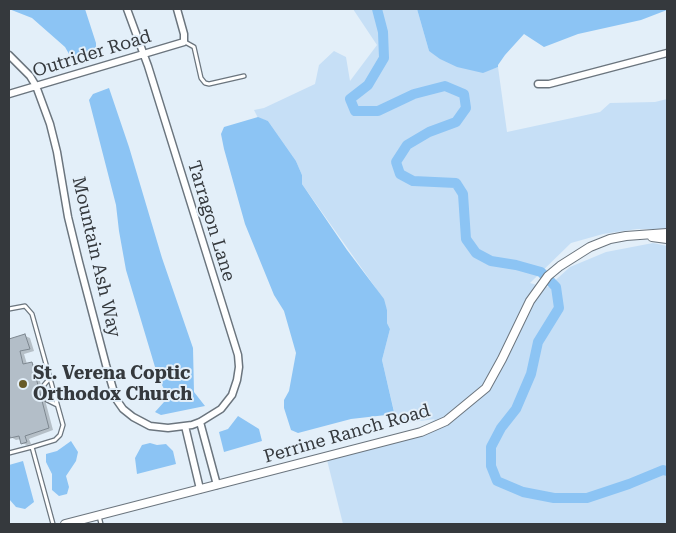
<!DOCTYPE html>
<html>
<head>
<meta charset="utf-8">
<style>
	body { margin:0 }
	#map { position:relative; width:676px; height:533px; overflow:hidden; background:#e3eff9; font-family:"Roboto Serif",serif }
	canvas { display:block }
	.frame { position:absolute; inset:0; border:10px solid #35393d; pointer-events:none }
</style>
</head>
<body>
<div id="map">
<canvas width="676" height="533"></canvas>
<div class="frame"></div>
</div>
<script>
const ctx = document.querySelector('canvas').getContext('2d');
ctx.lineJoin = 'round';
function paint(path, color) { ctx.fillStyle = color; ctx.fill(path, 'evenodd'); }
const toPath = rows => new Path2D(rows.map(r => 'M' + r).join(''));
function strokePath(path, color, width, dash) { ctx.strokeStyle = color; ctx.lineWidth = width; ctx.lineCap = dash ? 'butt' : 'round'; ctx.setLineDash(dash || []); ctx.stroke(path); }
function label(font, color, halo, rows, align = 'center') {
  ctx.font = font + ' "Roboto Serif",serif'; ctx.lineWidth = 4; ctx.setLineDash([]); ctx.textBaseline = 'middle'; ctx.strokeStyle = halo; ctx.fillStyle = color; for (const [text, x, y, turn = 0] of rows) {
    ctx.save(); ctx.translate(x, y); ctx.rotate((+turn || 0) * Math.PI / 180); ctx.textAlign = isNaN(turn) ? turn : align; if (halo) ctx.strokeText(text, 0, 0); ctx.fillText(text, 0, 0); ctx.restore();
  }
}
paint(toPath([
	[353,9,417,9,429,51,483,72,498,67,507,132,600,112,610,103,655,102,667,99,667,229,637,229,603,234,571,243,530,283,537,285,527,299,499,358,484,385,444,418,422,428,435,419,397,424,382,360,390,329,387,323,387,310,375,287,302,184,302,175,296,161,268,121,258,118,254,110,264,108,315,84,319,65,334,51,346,57,350,81,377,45],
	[653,243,667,246,667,524,343,524,327,460,448,423,488,390,532,303,544,286,548,287,570,267,606,252]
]), '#c6dff6');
paint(toPath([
	[9,9,85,9,96,43,96,49,74,56,69,54,65,47,32,18],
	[417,9,667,9,667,10,641,20,578,34,544,47,524,34,505,55,498,65,498,67,483,73,457,67,440,59,429,51],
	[109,88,129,147,162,258,193,348,194,392,205,406,161,415,155,412,164,402,166,393,158,377,126,270,119,231,116,205,89,100,93,94],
	[258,117,268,121,296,161,302,175,302,184,347,250,384,299,387,310,387,323,390,329,382,360,394,412,386,415,351,419,298,433,291,430,284,408,284,400,289,391,296,353,284,311,274,295,245,224,224,149,221,134,224,127],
	[238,416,259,429,262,441,224,452,219,432,228,429],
	[71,441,78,452,76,461,66,476,69,487,67,494,59,496,52,490,52,474,46,462,46,454,57,451],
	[150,443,157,445,166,444,173,451,176,464,137,474,135,458,142,445],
	[23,461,34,502,25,509,16,507,9,499,9,465]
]), '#8cc4f4');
paint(toPath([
	[25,336,30,338,34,351,24,354,27,364,31,363,36,366,53,430,29,439,31,444,27,445,22,443,21,439,16,440,9,436,9,340]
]), '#0003');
strokePath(toPath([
	[377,9,383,32,384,58,368,85,350,99,355,111,378,111,414,94,445,86,464,94,466,108,456,122,429,132,407,145,396,162,400,174,413,181,456,183,463,194,466,239,476,253,491,261,516,265,541,272,556,287,559,308,538,342,531,374,516,409,501,428,491,447,491,466,497,481,523,492,554,498,587,498,629,484,663,470,667,471]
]), '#8cc4f4', 10);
const building = toPath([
	[25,334,30,349,20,351,23,364,32,362,49,428,25,436,27,442,21,444,19,436,10,438,9,432,9,339,25,334]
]);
paint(building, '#b3bec8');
strokePath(building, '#7d8790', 1);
const service = toPath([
	[185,42,194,47,201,78,205,83,209,84,244,76],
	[9,309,25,306,32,314,63,425,60,435,55,440,32,447],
	[50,378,44,385,44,392,47,400,57,405],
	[9,453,32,447,53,524],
	[99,516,101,524]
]);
const minor = toPath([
	[9,55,30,76,36,86,50,124,57,152,68,217,79,262,106,365,116,399,123,409,133,417,150,426,168,428,192,425,200,422,221,409,232,395,237,380,239,367,238,355,148,66,127,9],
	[538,84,549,84,667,53],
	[9,94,184,42,184,34,177,9],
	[200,422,217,485],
	[185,426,200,489]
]);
const tertiary = toPath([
	[652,237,667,239],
	[65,524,421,432,446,421,486,388,502,359,530,301,548,276,560,266,590,247,610,239,626,236,667,233]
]);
strokePath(service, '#6b757e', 5.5);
strokePath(minor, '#6b757e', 9);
strokePath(tertiary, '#6b757e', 10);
strokePath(service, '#fff', 3);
strokePath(minor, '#fff', 6);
strokePath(tertiary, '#fff', 8);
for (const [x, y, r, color] of [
	[23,384,5,"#675a27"]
]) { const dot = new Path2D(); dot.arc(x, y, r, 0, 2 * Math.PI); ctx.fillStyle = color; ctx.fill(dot); strokePath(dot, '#e3eff9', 2); }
label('18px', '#35393d', '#e3eff9', [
	["Outrider Road",92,54,-17],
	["Tarragon Lane",211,221,73],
	["Mountain Ash Way",96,257,77],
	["Perrine Ranch Road",347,434,-16]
]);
label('bold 18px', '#35393d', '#e3eff9', [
	["St. Verena Coptic",33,374],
	["Orthodox Church",33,395]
], 'left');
</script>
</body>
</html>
